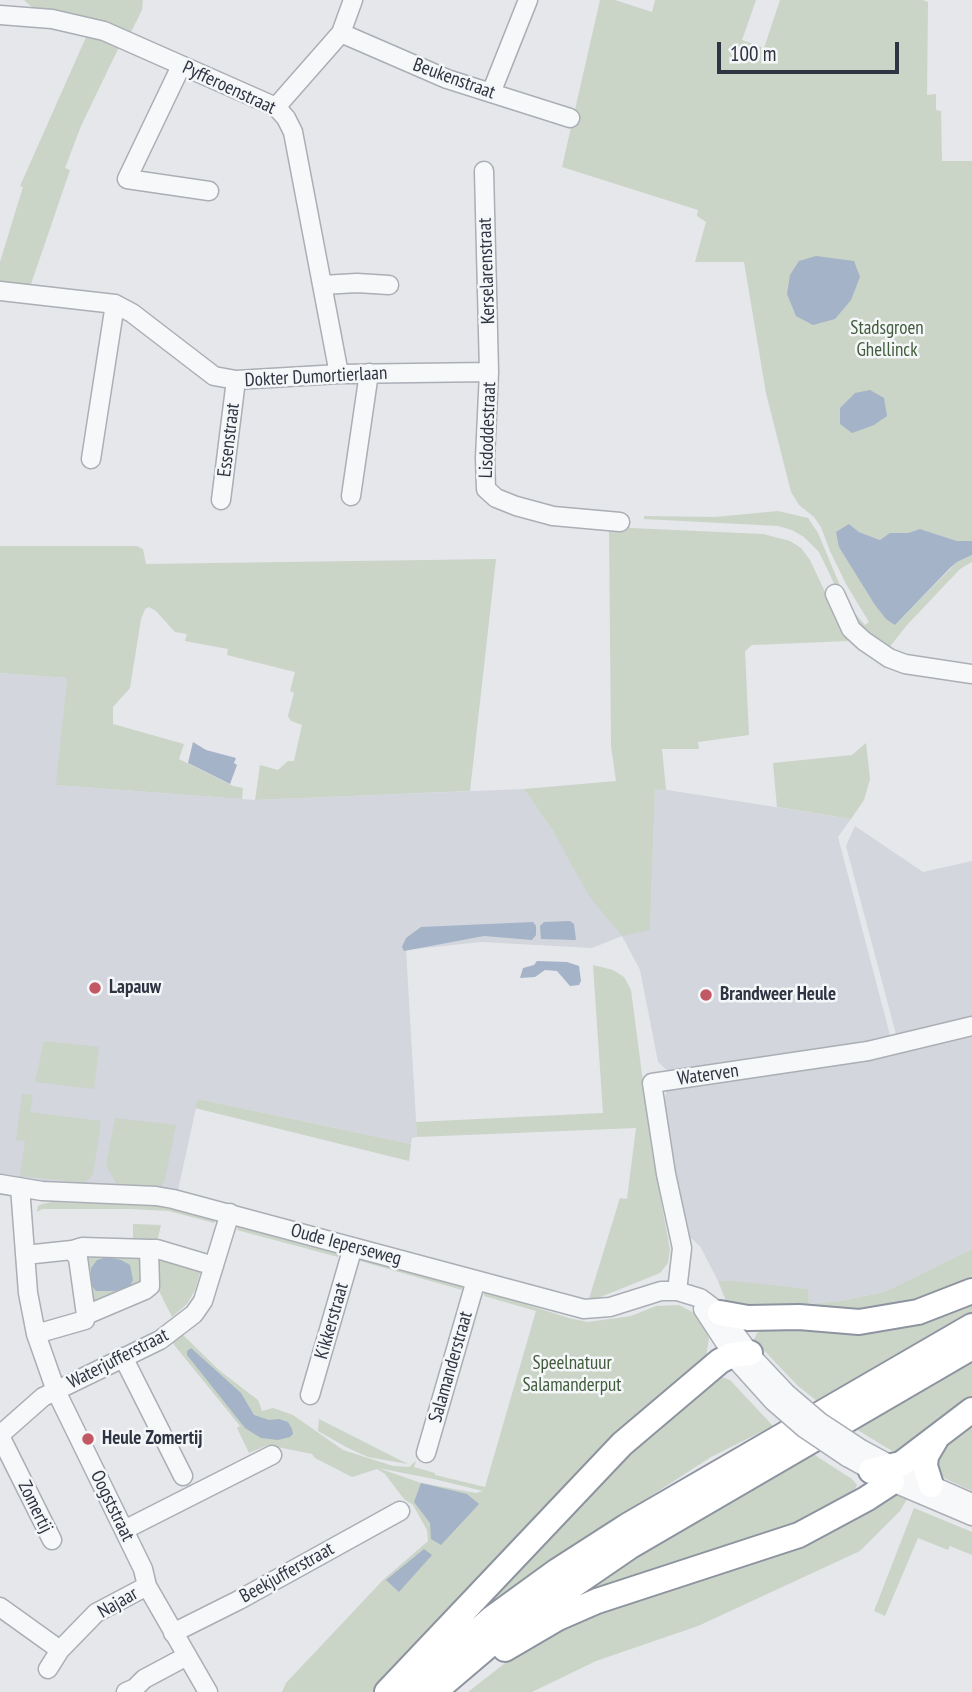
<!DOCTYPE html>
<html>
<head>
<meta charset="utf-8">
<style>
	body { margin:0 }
	#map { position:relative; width:972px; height:1692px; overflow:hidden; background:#e5e7eb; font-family:"PT Sans Narrow",sans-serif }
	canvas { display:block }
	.scale { position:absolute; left:717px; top:42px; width:182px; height:32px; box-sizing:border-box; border:4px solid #2e3442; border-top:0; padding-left:9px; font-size:21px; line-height:24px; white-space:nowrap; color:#2e3442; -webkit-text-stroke:5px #f4f6f8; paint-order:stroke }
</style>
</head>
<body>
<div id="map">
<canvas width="972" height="1692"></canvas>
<div class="scale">100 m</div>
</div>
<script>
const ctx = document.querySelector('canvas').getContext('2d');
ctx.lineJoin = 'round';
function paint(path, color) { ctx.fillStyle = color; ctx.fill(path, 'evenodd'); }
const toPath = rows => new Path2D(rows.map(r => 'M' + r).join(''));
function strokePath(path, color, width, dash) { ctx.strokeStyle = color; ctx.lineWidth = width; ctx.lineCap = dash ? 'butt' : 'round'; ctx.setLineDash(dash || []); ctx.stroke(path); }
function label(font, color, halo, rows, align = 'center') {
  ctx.font = font + ' "PT Sans Narrow",sans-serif'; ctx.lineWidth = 5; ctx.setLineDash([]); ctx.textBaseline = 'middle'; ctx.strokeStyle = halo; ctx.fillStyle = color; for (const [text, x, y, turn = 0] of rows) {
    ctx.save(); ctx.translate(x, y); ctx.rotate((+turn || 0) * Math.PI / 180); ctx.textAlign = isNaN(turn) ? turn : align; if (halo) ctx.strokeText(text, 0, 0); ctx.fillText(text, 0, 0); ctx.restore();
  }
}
paint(toPath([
	[0,673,67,678,57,785,255,800,524,789,553,831,650,929,655,788,851,819,838,837,891,1039,668,1071,658,1062,640,970,622,936,592,948,481,942,406,950,417,1137,412,1138,411,1144,198,1099,178,1190,83,1185,0,1177],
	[855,826,923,872,972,861,972,1018,897,1038,846,846],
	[972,1035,972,1249,884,1292,840,1301,809,1304,808,1289,718,1281,700,1246,685,1233,664,1101,667,1089]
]), '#d3d6dd');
paint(toPath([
	[24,0,143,0,142,10,130,34,90,19,64,12,33,8],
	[600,0,615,0,652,12,655,0,756,0,742,40,764,48,780,0,923,0,928,2,927,95,936,94,936,110,941,111,942,161,972,161,972,541,957,541,920,529,908,533,890,534,880,540,859,532,849,524,895,625,957,562,972,555,972,562,960,569,907,625,888,649,858,627,846,608,819,552,804,537,792,530,778,526,644,519,644,516,715,517,778,511,808,518,818,533,849,607,865,625,869,622,846,584,830,551,821,527,814,517,799,505,791,492,766,393,744,262,695,262,706,222,697,216,698,210,562,167],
	[87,35,119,47,81,126,65,168,70,170,30,287,0,285,0,262,23,187,20,186],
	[609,527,763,534,790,541,801,548,810,560,848,641,752,645,745,651,749,735,698,742,699,749,662,749,666,790,655,789,650,930,622,936,589,896,553,831,524,789,616,781,611,746],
	[0,546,137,546,143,549,146,564,496,559,470,791,255,800,260,765,278,770,288,761,294,761,302,725,291,721,288,716,294,693,290,691,295,672,227,655,228,649,185,641,187,634,175,632,156,611,149,607,145,609,141,619,130,688,113,707,113,724,184,744,179,759,233,786,243,788,242,799,56,785,67,678,0,673],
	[866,743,870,779,864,800,851,819,777,807,773,763,852,755],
	[593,965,613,970,624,977,631,990,652,1151,670,1250,668,1263,660,1273,588,1302,620,1198,627,1199,636,1128,417,1137,416,1122,603,1113],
	[44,1041,99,1047,94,1089,35,1082],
	[22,1094,33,1095,30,1112,101,1121,93,1175,85,1183,20,1176,25,1141,16,1140],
	[198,1099,411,1144,409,1161,195,1108],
	[115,1118,176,1125,165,1180,161,1187,117,1185,106,1165],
	[52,1202,151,1205,172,1208,216,1219,214,1223,169,1211,131,1209,42,1209,37,1212,38,1206,42,1204],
	[133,1224,161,1225,156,1246,133,1246],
	[238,1225,339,1253,338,1257,237,1230],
	[972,1249,972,1276,912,1304,882,1312,734,1307,726,1301,718,1281,733,1281,808,1289,809,1304,840,1301,884,1292],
	[80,1251,142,1252,143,1287,87,1311],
	[157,1253,202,1266,195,1290,187,1304,172,1317,155,1283],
	[361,1258,463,1286,462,1290,360,1261],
	[484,1291,569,1318,588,1322,631,1316,656,1306,679,1305,696,1314,704,1328,709,1338,706,1357,375,1692,282,1692,286,1683,383,1580,428,1541,427,1530,413,1505,404,1499,385,1474,377,1469,352,1477,315,1458,312,1454,268,1445,249,1453,237,1428,240,1426,171,1341,183,1335,220,1371,258,1400,262,1411,273,1408,293,1415,343,1450,393,1466,409,1467,416,1461,414,1467,435,1473,435,1475,485,1487,536,1311,484,1296],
	[378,1468,434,1479,483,1491,476,1493,421,1483],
	[972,1297,972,1313,817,1401,798,1386,754,1340,757,1333,766,1327],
	[972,1362,972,1400,897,1454,856,1429],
	[719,1376,730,1380,773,1426,711,1457,527,1576,419,1663,651,1432],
	[319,1419,390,1455,408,1464,368,1457,348,1448,318,1431],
	[972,1420,972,1491,946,1479,939,1474,934,1465,940,1446],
	[813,1454,852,1479,857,1485,852,1496,818,1517,535,1626,621,1567],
	[894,1494,907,1499,900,1511,860,1551,698,1626,596,1661,532,1692,468,1692,527,1646,579,1620],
	[914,1508,972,1532,972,1555,950,1546,948,1550,918,1538,885,1616,874,1611]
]), '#cad4c7');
paint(toPath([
	[816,256,854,261,860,277,851,300,835,319,813,325,796,316,787,294,790,275,799,261],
	[870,390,884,398,887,416,874,425,852,433,840,424,840,408,855,393],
	[849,524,859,532,880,540,890,533,908,533,920,529,957,541,972,541,972,555,957,562,950,568,895,625,886,619,875,605,839,547,836,532],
	[193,742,206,750,236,758,234,763,237,765,230,784,188,763],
	[570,921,574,924,576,940,541,939,540,926,544,922],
	[533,922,536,926,536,935,532,940,484,936,404,951,402,947,406,938,421,927],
	[537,961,567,962,579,966,581,981,579,985,570,986,557,971,545,970,535,977,520,978,523,968,534,965],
	[107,1257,121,1260,130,1265,133,1280,130,1286,115,1291,96,1291,91,1285,91,1268,97,1260],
	[191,1348,241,1393,254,1415,269,1420,279,1419,288,1422,292,1429,293,1434,290,1437,278,1440,261,1438,245,1428,187,1355,187,1351],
	[421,1483,467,1494,479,1504,441,1545,431,1539,430,1523,414,1502],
	[424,1549,432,1555,399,1592,386,1580]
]), '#a4b3c7');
const minor = toPath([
	[0,15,52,19,104,31,276,107,286,118,293,132,339,374],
	[341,33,447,79,570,118],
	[181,66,127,179,209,191],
	[491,93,528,0],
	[276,107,341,33,353,0],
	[484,171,489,372,485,458,486,489,496,498,516,506,553,516,620,522],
	[322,285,357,283,389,285],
	[0,291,115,304,132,313,214,376,236,380,339,374,489,372],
	[91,459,115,304],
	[351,496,369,373],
	[221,500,236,380],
	[835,594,851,629,864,641,889,658,905,664,972,674],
	[0,1184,42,1191,156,1196,173,1199,584,1309,610,1307,661,1291,677,1291,700,1298,720,1313,755,1360,786,1393],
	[20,1187,28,1293,36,1334,56,1391,143,1569,147,1586,208,1692],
	[149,1249,82,1247,72,1250,78,1258,86,1315,145,1290,150,1286,149,1249,157,1249,214,1266],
	[25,1255,72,1250],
	[677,1291,682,1248,666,1174,652,1083,868,1051,972,1026],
	[703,1309,737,1361,773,1401],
	[36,1334,85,1320,86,1315],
	[123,1357,183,1476],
	[310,1395,353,1247],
	[0,1435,43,1397,160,1340,194,1314,203,1301,230,1213],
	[0,1436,52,1540],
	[861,1449,913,1477,972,1503],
	[426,1453,476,1280],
	[847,1457,892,1482,972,1516],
	[124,1530,272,1455],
	[0,1607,60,1650],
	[173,1633,239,1600,400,1511],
	[48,1669,60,1650,96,1613,147,1586],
	[126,1692,135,1688,144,1679,187,1656]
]);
const highway = toPath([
	[720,1313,748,1318,799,1317,859,1322,918,1312,972,1291],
	[871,1471,901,1464,972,1410],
	[931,1485,925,1466,926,1456,936,1439],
	[505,1649,558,1618,597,1601,799,1535,866,1499,892,1482],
	[387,1692,622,1444,720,1361,732,1355,750,1353],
	[407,1692,491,1619,557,1571,627,1526,972,1326],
	[434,1692,502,1634,629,1547,972,1347]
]);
strokePath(minor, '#aaaeb5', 21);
strokePath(highway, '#8d94a0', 28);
strokePath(minor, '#f7f8fa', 18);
strokePath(highway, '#fff', 24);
const minorBridge = toPath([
	[786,1393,820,1422,861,1449],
	[773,1401,804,1428,847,1457]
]);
strokePath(minorBridge, '#aaaeb5', 21, []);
strokePath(minorBridge, '#f7f8fa', 18);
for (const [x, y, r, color] of [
	[95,988,7,"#c25863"],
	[706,995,7,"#c25863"],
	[88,1439,7,"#c25863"]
]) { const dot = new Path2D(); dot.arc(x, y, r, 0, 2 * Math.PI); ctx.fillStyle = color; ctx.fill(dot); strokePath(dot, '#f4f6f8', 2.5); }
label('19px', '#2e3442', '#f4f6f8', [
	["Beukenstraat",454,79,20],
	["Pyfferoenstraat",229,88,25],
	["Kerselarenstraat",487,271,-92],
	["Dokter Dumortierlaan",316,377,-3],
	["Lisdoddestraat",488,430,-88],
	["Essenstraat",229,440,-83],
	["Waterven",708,1075,-8],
	["Oude Ieperseweg",346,1245,15],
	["Kikkerstraat",332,1321,-74],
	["Waterjufferstraat",118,1359,-27],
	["Salamanderstraat",451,1367,-74],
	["Oogststraat",112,1506,64],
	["Zomertij",35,1507,64],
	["Beekjufferstraat",287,1573,-29],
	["Najaar",118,1603,-30]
]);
label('19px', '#415c3c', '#f4f6f8', [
	["Stadsgroen",887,329],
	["Ghellinck",887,351],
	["Speelnatuur",572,1364],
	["Salamanderput",572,1386]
]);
label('bold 19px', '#2e3442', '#f4f6f8', [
	["Lapauw",109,988],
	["Brandweer Heule",720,995],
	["Heule Zomertij",102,1439]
], 'left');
</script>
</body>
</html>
